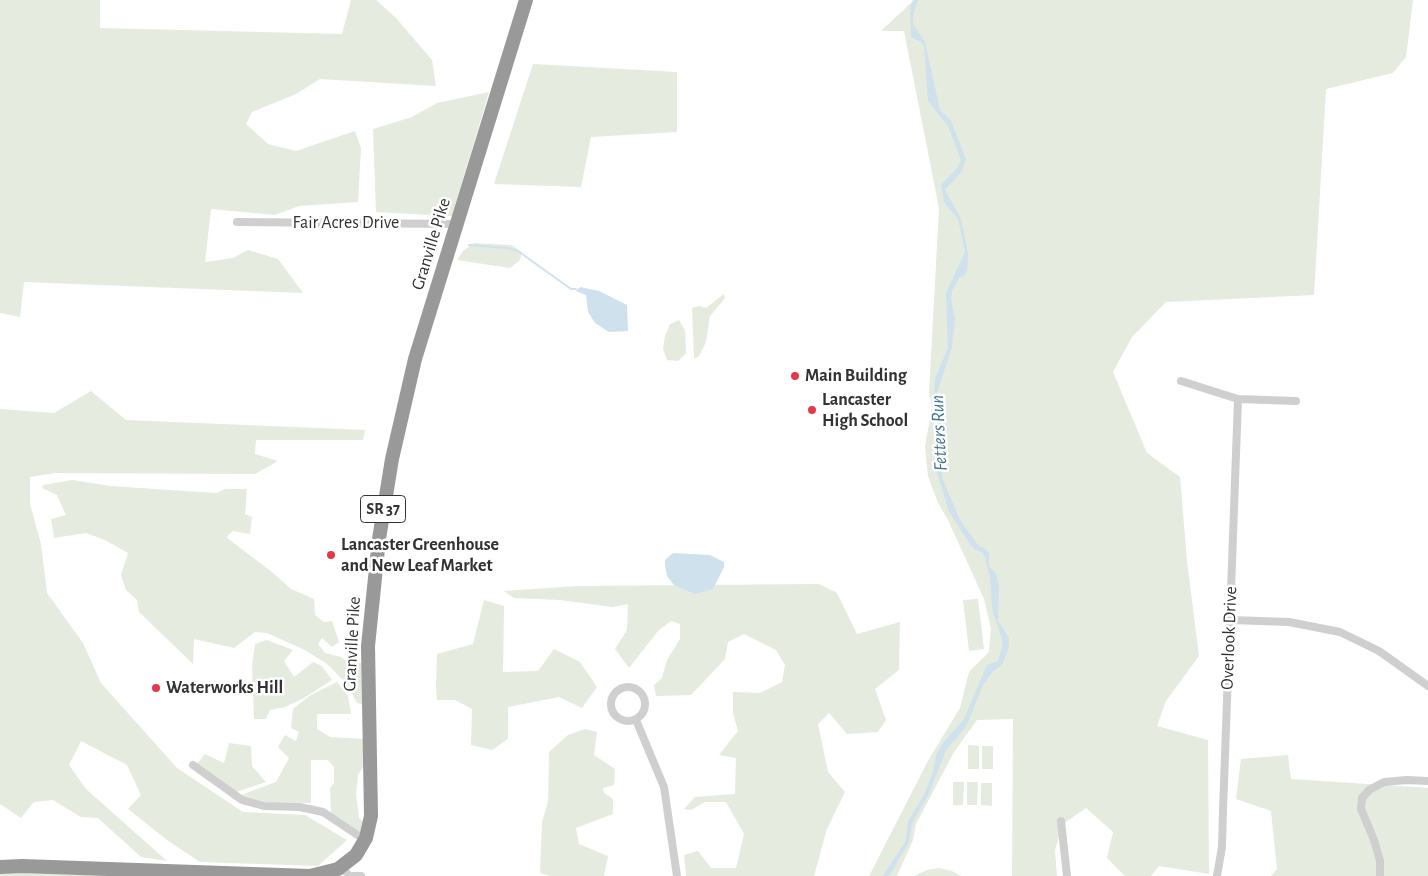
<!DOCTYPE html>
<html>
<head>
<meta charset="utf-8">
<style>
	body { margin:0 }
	canvas { display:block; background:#fff }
</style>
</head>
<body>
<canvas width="1428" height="876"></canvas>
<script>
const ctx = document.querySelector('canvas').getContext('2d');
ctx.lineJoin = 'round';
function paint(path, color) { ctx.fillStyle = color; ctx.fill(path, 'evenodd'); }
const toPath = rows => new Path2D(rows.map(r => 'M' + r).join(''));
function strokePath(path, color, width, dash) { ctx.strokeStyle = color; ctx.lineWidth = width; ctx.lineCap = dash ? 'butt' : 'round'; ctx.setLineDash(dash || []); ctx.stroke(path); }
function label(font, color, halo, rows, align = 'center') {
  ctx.font = font + ' "Alegreya Sans",sans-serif'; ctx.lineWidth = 5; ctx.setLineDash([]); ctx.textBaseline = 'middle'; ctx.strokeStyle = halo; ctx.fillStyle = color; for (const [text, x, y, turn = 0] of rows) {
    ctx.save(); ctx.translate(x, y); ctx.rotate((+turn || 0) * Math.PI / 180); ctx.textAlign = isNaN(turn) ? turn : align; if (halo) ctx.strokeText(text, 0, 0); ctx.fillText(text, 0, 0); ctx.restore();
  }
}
paint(toPath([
	[0,0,100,0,100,28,342,34,351,0,376,0,396,18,432,60,436,86,320,79,296,94,252,112,246,124,268,144,296,151,355,131,361,148,358,202,299,206,275,215,211,209,205,262,233,258,248,250,278,259,303,293,24,282,20,317,0,313],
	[914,0,1413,0,1406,57,1393,73,1326,89,1314,295,1166,302,1132,337,1113,372,1147,453,1180,477,1187,561,1199,656,1166,701,1157,726,1208,740,1209,874,1159,866,1151,876,1125,876,1107,858,1113,832,1086,808,1063,824,1055,850,1057,876,1012,876,1013,719,977,720,954,752,916,824,913,840,897,876,869,876,929,759,960,708,969,672,989,652,991,629,984,599,948,520,938,503,928,476,925,446,932,407,929,393,939,208,904,31,881,31],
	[533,64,677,72,677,132,591,137,581,187,494,184],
	[489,92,452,216,376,212,373,129,412,117,437,103],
	[474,243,511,245,522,252,520,260,510,268,457,260,463,251],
	[724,294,725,298,710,316,706,342,699,356,694,359,692,308,699,306,706,308],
	[679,320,685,330,686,353,678,361,667,360,663,349,665,336,670,324],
	[91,391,126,420,365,430,363,440,256,440,255,454,278,461,255,474,55,473,30,477,30,504,41,544,47,593,83,643,101,683,177,768,243,812,305,815,347,840,318,866,200,862,167,840,128,809,141,795,127,765,81,741,69,765,86,789,167,861,141,857,98,818,81,817,53,800,34,802,21,818,0,804,0,409,54,413],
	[72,480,111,486,184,491,217,493,225,489,247,489,245,514,252,517,250,534,233,531,228,535,227,538,272,572,291,589,314,599,315,615,324,622,332,621,339,642,332,647,322,638,318,644,325,653,341,657,349,663,362,663,362,704,357,703,347,684,327,664,305,650,267,633,255,632,234,648,194,639,193,664,139,612,137,600,126,590,121,575,128,553,105,540,86,533,54,538,51,519,66,515,57,495,42,488,43,485],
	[819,584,837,593,857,634,900,622,899,670,875,689,886,720,878,732,847,734,829,713,818,724,828,772,845,792,827,829,814,876,686,876,684,855,698,851,711,868,736,868,744,834,726,802,705,802,691,810,684,809,695,797,735,794,736,758,719,755,738,731,733,713,733,692,760,693,782,682,785,665,776,650,744,634,728,642,725,659,691,695,656,696,654,685,662,678,667,660,680,639,680,624,671,621,658,631,629,668,615,649,627,630,628,604,613,607,560,600,514,598,504,591,578,586],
	[978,599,984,649,969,651,963,600],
	[484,600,504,606,503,672,538,671,554,649,580,662,597,687,582,708,559,697,508,707,508,739,492,750,471,745,472,709,455,700,437,700,436,687,437,654,473,644],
	[267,640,293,650,284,661,294,677,313,662,322,666,332,680,304,698,285,707,270,710,266,719,254,719,252,665,255,644],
	[337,682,348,696,351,714,317,714,317,729,330,737,364,739,365,764,358,775,356,794,359,818,365,824,360,834,331,813,330,788,334,783,334,767,328,760,311,760,311,803,254,802,241,795,276,782,289,758,278,747,285,735,296,741,299,732,291,728,293,709,309,696],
	[585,729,597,732,594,755,615,769,614,785,603,788,604,793,613,799,613,814,576,828,579,844,608,856,604,876,550,876,540,873,542,822,548,802,549,752,568,735],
	[229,743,251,746,252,766,266,782,236,792,197,764,205,754,224,763],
	[968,745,979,746,979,769,968,769],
	[982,746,993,746,993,769,982,769],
	[1288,755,1291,779,1428,788,1428,876,1271,876,1277,869,1271,811,1236,799,1241,759],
	[953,782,964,782,963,805,953,805],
	[967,782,978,782,977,805,967,805],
	[981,783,992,783,992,806,981,805],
	[0,866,287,876,0,876],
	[939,868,952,871,961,876,914,876,927,870]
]), '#e5ebde');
paint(toPath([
	[913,0,918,0,914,11,913,24,925,42,940,110,951,121,966,159,962,171,945,190,961,219,968,254,967,271,964,276,959,278,952,291,951,299,955,319,952,347,937,393,945,419,944,447,940,464,943,480,960,520,978,545,984,548,989,553,989,567,995,572,999,584,998,621,1009,638,1008,650,1002,665,994,670,983,685,966,727,946,750,928,796,913,821,908,844,889,876,883,876,906,841,908,821,924,795,933,772,936,755,943,743,964,719,987,665,998,661,1003,643,992,608,990,578,985,557,982,552,976,550,970,544,949,512,937,472,935,461,939,420,934,397,935,379,948,348,946,293,965,252,958,219,944,202,941,185,958,167,961,160,948,126,928,101,924,46,921,42,911,37,910,9],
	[580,287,599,291,627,305,628,331,609,332,595,323,588,312,586,295,576,291],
	[673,553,710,555,724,562,724,567,713,589,695,594,674,585,667,576,665,565,665,560]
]), '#cee1ed');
strokePath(toPath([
	[469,245,507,248,518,251,571,289,576,289]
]), '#cee1ed', 2);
strokePath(toPath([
	[237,222,455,224],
	[1181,381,1238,399,1296,401],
	[1231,620,1289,622,1340,632,1379,651,1428,686],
	'611 704a17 17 0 1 1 34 0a17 17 0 1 1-34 0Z',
	[636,720,664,787,677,876],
	[193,765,242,800,264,806,300,807,323,812,365,840],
	[1061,821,1067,876],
	[342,867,349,876,361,876],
	[1217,876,1222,847,1223,810,1238,399],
	[1380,876,1380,861,1374,840,1361,809,1362,798,1369,790,1384,782,1407,780,1428,781]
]), '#cfcfcf', 8);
strokePath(toPath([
	[0,867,22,866,310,876,338,869,356,855,366,838,371,816,368,646,379,539,392,459,415,359,526,0]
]), '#999', 14);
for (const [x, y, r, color] of [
	[795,376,5,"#e33949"],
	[812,410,5,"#e33949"],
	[331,555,5,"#e33949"],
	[156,688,5,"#e33949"]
]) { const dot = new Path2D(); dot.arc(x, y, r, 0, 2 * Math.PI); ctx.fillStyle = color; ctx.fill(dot); strokePath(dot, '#fff', 2); }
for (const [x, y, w] of [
	[383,509,45]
]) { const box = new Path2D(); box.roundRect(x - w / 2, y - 13.5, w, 27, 4); ctx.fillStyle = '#fff'; ctx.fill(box); strokePath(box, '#323232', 1); }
label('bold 16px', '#323232', null, [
	["SR 37",383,509]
]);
label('18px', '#323232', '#fff', [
	["Fair Acres Drive",346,223],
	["Granville Pike",431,244,-73],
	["Overlook Drive",1229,638,-88],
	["Granville Pike",352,644,-87]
]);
label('bold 18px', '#323232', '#fff', [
	["Main Building",805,376],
	["Lancaster",822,400],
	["High School",822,421],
	["Lancaster Greenhouse",341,545],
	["and New Leaf Market",341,566],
	["Waterworks Hill",166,688]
], 'left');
label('italic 19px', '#3f7594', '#fff', [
	["Fetters Run",939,433,-93]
]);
</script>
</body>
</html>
